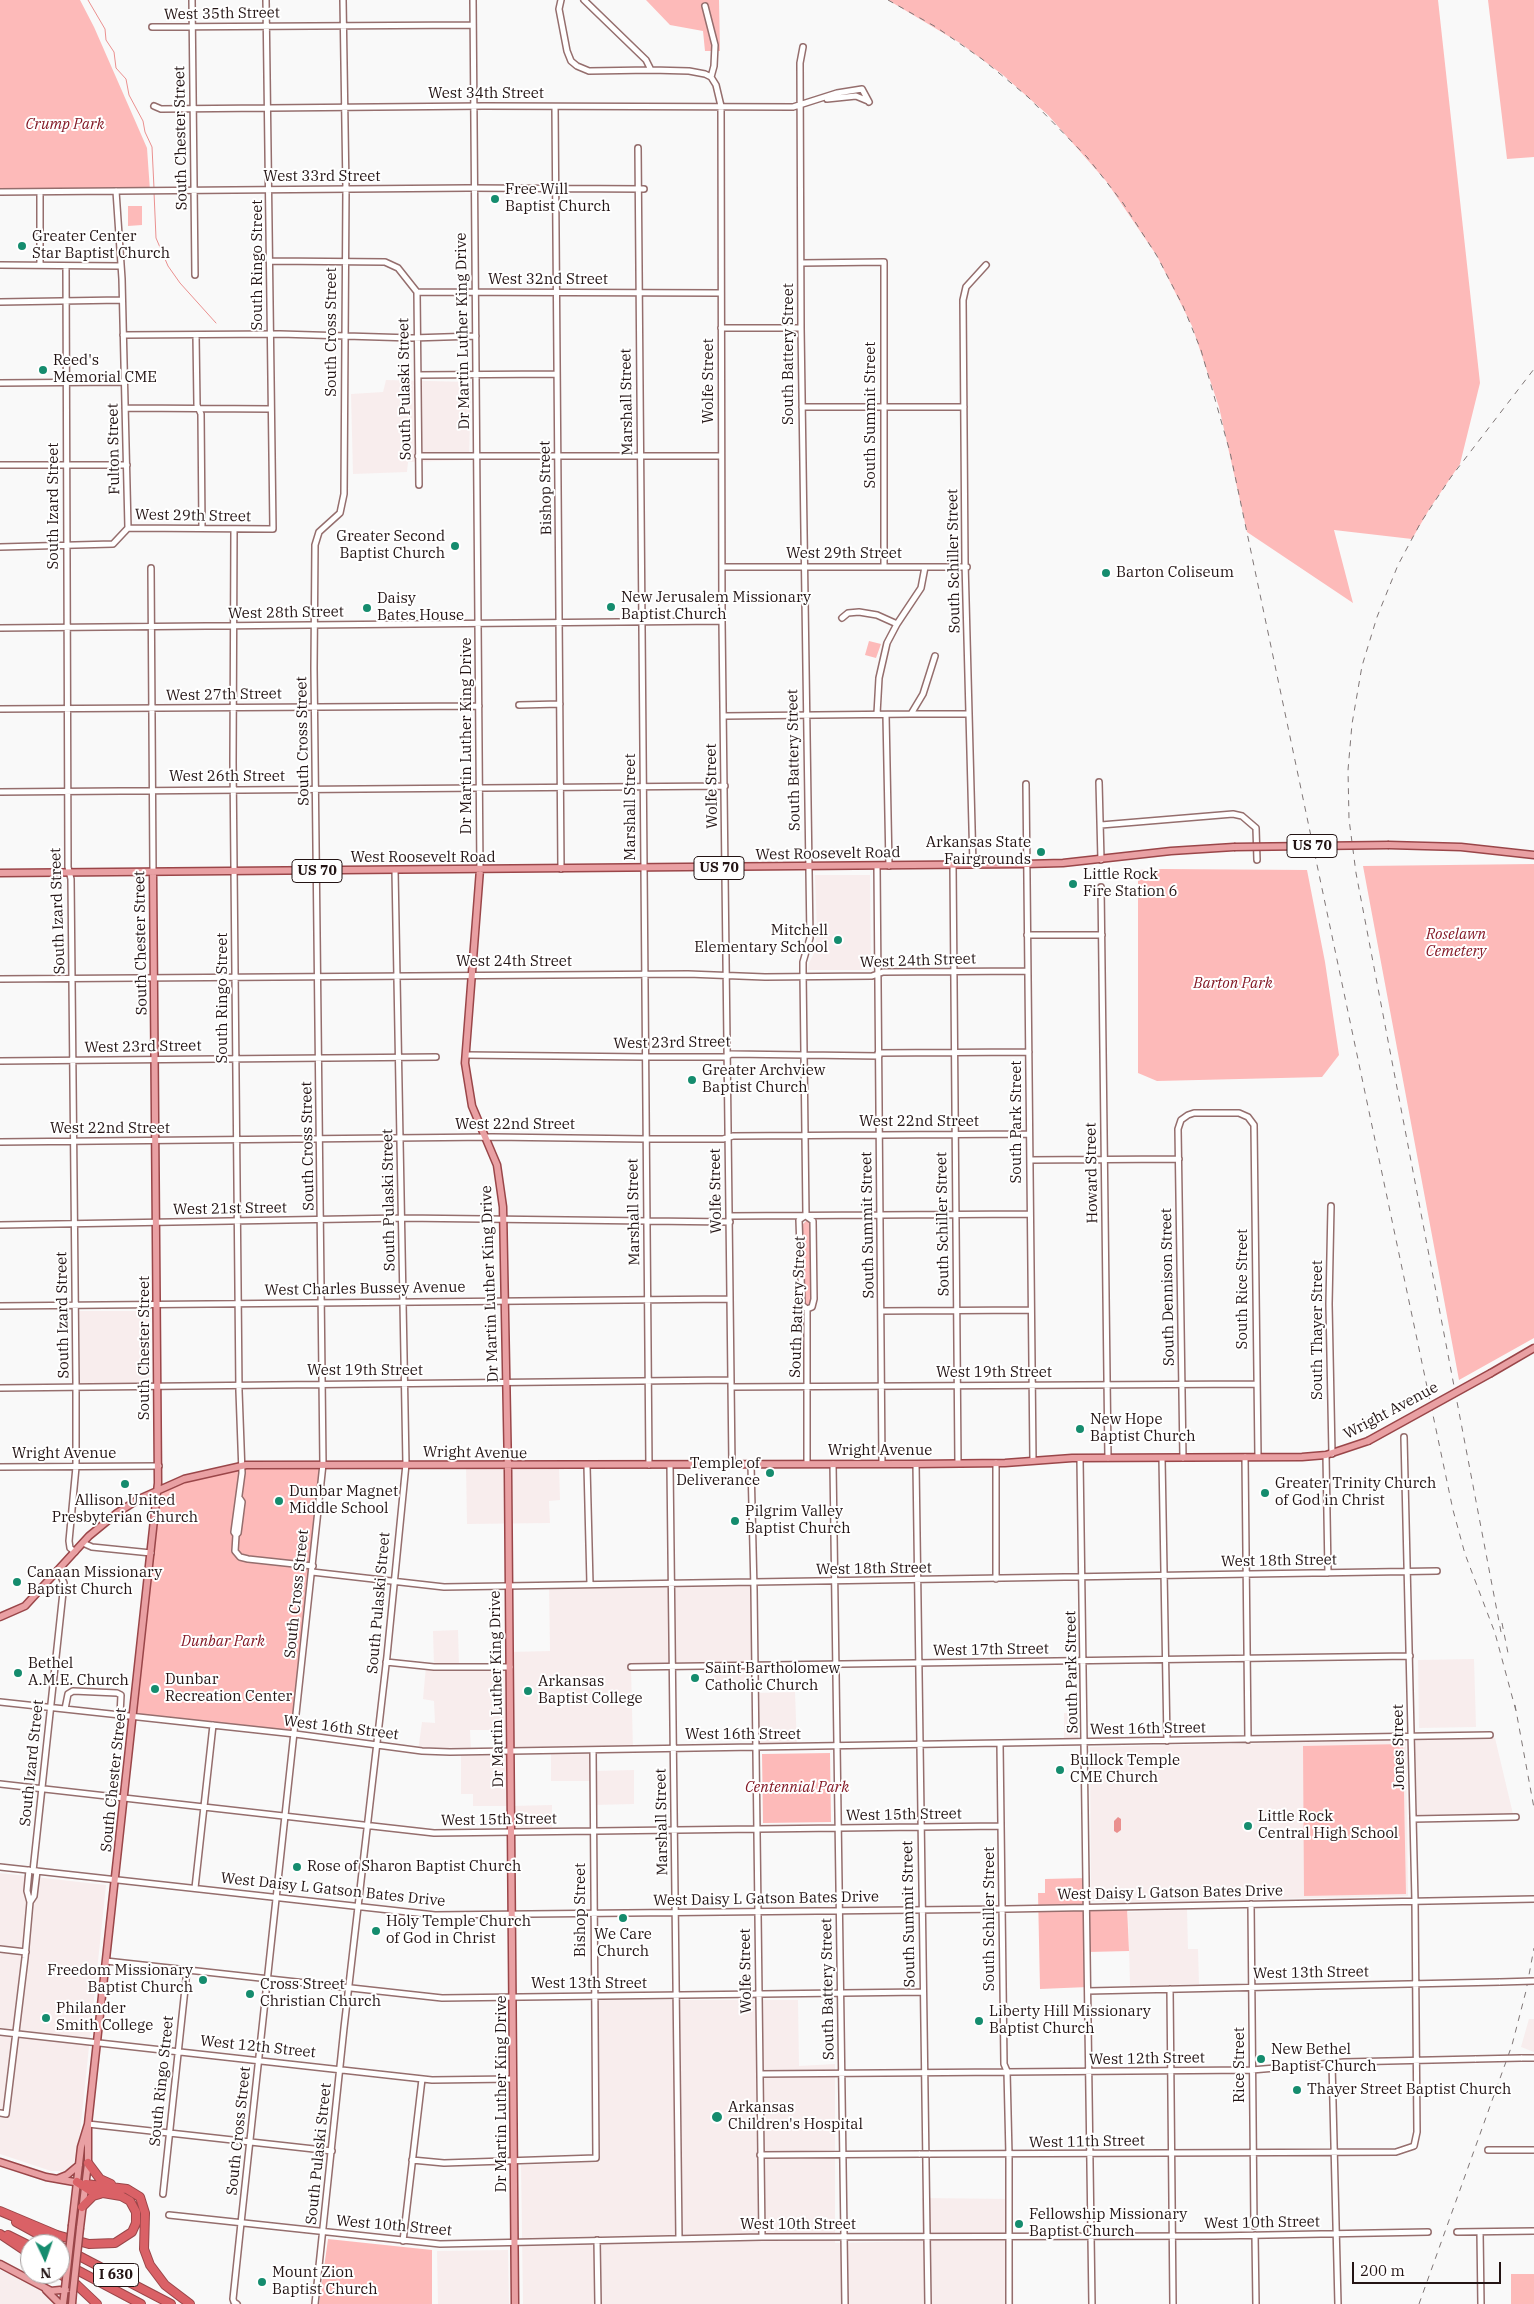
<!DOCTYPE html>
<html>
<head>
<meta charset="utf-8">
<style>
	body { margin:0 }
	#map { position:relative; width:1534px; height:2304px; overflow:hidden; background:#f9f9f9; font-family:"IBM Plex Serif",serif }
	canvas { display:block }
	.north { position:absolute; left:20px; top:2234px; width:50px; height:50px; box-sizing:border-box; background:#fff; border:1px solid #a7a1a1; border-radius:50%; rotate:177deg; font-size:14px; font-weight:700; line-height:20px; text-align:center; color:#231414 }
	.north::after { content:''; display:block; margin:auto; width:18px; height:22px; background:#158c6e; clip-path:polygon(50% 0,100% 100%,50% 72%,0 100%) }
	.scale { position:absolute; left:1352px; top:2262px; width:149px; height:22px; box-sizing:border-box; border:2px solid #231414; border-top:0; padding-left:6px; font-size:15px; line-height:18px; white-space:nowrap; color:#231414; -webkit-text-stroke:4px #fff; paint-order:stroke }
</style>
</head>
<body>
<div id="map">
<canvas width="1534" height="2304"></canvas>
<div class="north">N</div>
<div class="scale">200 m</div>
</div>
<script>
const ctx = document.querySelector('canvas').getContext('2d');
ctx.lineJoin = 'round';
function paint(path, color) { ctx.fillStyle = color; ctx.fill(path, 'evenodd'); }
const toPath = rows => new Path2D(rows.map(r => 'M' + r).join(''));
function strokePath(path, color, width, dash) { ctx.strokeStyle = color; ctx.lineWidth = width; ctx.lineCap = dash ? 'butt' : 'round'; ctx.setLineDash(dash || []); ctx.stroke(path); }
function label(font, color, halo, rows, align = 'center') {
  ctx.font = font + ' "IBM Plex Serif",serif'; ctx.lineWidth = 4; ctx.setLineDash([]); ctx.textBaseline = 'middle'; ctx.strokeStyle = halo; ctx.fillStyle = color; for (const [text, x, y, turn = 0] of rows) {
    ctx.save(); ctx.translate(x, y); ctx.rotate((+turn || 0) * Math.PI / 180); ctx.textAlign = isNaN(turn) ? turn : align; if (halo) ctx.strokeText(text, 0, 0); ctx.fillText(text, 0, 0); ctx.restore();
  }
}
paint(toPath([
	[386,380,471,382,469,460,408,462,407,472,353,474,351,394,383,392],
	[815,875,870,875,871,970,808,970,809,963,815,951,817,932],
	[79,1311,149,1311,150,1383,80,1383],
	[466,1466,559,1466,560,1500,549,1501,550,1523,467,1524],
	[754,1583,755,1682,714,1682,714,1667,631,1667,633,1751,593,1751,593,1771,634,1770,634,1804,593,1805,593,1781,551,1781,551,1752,511,1752,511,1806,552,1805,552,1832,511,1832,511,1806,473,1806,473,1794,461,1794,461,1753,418,1751,422,1722,435,1723,434,1701,423,1699,426,1666,434,1666,433,1631,458,1630,459,1667,509,1667,510,1652,550,1651,549,1585],
	[470,1730,510,1730,511,1752,471,1752],
	[1474,1659,1476,1727,1419,1728,1418,1660],
	[795,1692,797,1747,756,1747,755,1693],
	[1064,1713,1079,1713,1078,1739,1064,1740],
	[1495,1738,1513,1814,1417,1815,1415,1743,1417,1739],
	[1406,1740,1408,1896,1129,1902,1127,1906,1126,1902,1091,1901,1090,1747],
	[0,1873,106,1885,78,2151,71,2168,64,2171,51,2171,0,2154],
	[1187,1909,1188,1949,1198,1949,1199,1984,1130,1986,1128,1912],
	[598,2000,798,2000,799,2066,835,2064,835,2243,922,2241,922,2198,1012,2199,1014,2304,523,2304,521,2165,600,2162],
	[1529,2019,1534,2019,1534,2052,1521,2047],
	[508,2250,509,2304,438,2304,437,2251],
	[0,2270,3,2271,81,2304,0,2304]
]), '#f8eded');
paint(toPath([
	[0,0,80,0,94,27,147,148,150,191,0,191],
	[646,0,719,0,720,51,705,51,703,31,670,25],
	[888,0,1438,0,1480,383,1460,464,1430,508,1412,539,1334,530,1353,603,1247,532,1219,407,1192,326,1157,256,1106,181,1048,115,1003,75,960,43],
	[1488,0,1534,0,1534,157,1507,159],
	[128,206,142,206,142,225,128,226],
	[869,641,881,644,876,658,865,655],
	[1534,864,1534,1338,1459,1380,1363,866],
	[1162,869,1307,870,1325,962,1339,1055,1322,1077,1157,1081,1138,1073,1138,870],
	[807,1220,811,1223,812,1302,808,1306,803,1301,802,1225],
	[323,1464,295,1734,133,1716,158,1489,242,1466],
	[1403,1744,1406,1894,1304,1896,1303,1746],
	[830,1753,831,1822,763,1823,762,1754],
	[1087,1878,1088,1907,1127,1906,1129,1951,1088,1952,1088,1987,1040,1989,1038,1893,1045,1893,1045,1879],
	[328,2239,432,2250,432,2304,319,2304],
	[1511,2274,1534,2274,1534,2304,1511,2304]
]), '#fdbab9');
paint(toPath([
	[1118,1817,1121,1819,1121,1830,1117,1833,1114,1831,1114,1821]
]), '#ea908f');
strokePath(toPath([
	[88,0,105,29,106,40,114,52,116,68,126,79,129,95,143,121,145,132,152,147,154,188],
	[154,192,156,238,168,266,180,283,216,323]
]), '#ea908f', 1);
const minor = toPath([
	[192,0,195,275],
	[473,0,480,869],
	[561,0,559,9,567,51,571,61,577,66,589,71,651,70,646,60,584,0],
	[705,6,715,45,714,66,711,77],
	[152,27,473,25],
	[803,47,800,63,801,328,810,938,803,962,803,972,806,1215],
	[651,70,689,71,705,74,711,77,716,85,721,106,722,621,732,1465],
	[827,99,856,96,868,101],
	[154,106,161,109,484,106,793,107,837,93,862,89,869,102],
	[555,107,561,869],
	[638,148,649,1465],
	[116,191,122,279,128,528],
	[0,192,468,188,644,189],
	[40,192,40,264],
	[269,261,385,262,398,268,417,292],
	[801,263,884,262,884,567],
	[0,265,121,266],
	[66,266,68,867,71,879,76,1382,76,1467,69,1541,70,1548,75,1552],
	[417,292,721,293],
	[417,292,419,485],
	[0,302,122,300],
	[721,328,801,328],
	[123,335,280,334,412,338,476,336],
	[196,335,197,405,201,414,202,528],
	[418,375,557,374],
	[0,383,124,382],
	[802,407,964,407],
	[125,408,271,409],
	[418,456,721,456],
	[0,465,127,465],
	[234,530,233,762,239,1391,242,1473,234,1532,236,1535,235,1551,240,1557,248,1559,313,1566],
	[0,547,113,544,128,528,273,529,266,0],
	[722,567,967,567],
	[151,568,153,872],
	[842,618,848,613,859,612,877,615,897,624],
	[0,628,722,621],
	[519,705,560,704],
	[0,709,479,706],
	[877,714,879,678,887,643,897,624,921,588,925,567],
	[911,714,969,714],
	[886,715,889,866],
	[724,716,911,714,923,694,935,656],
	[1099,782,1101,860],
	[1026,784,1033,1460],
	[0,792,725,786],
	[1101,825,1233,814,1242,816,1256,828,1257,860],
	[953,865,958,1463],
	[973,865,965,562,963,300,966,287,986,265],
	[877,866,882,1464],
	[1101,887,1108,1458],
	[1027,935,1102,935],
	[0,979,688,974,765,977,872,976,883,972,1027,971],
	[878,1053,1029,1052],
	[466,1055,645,1057,726,1057,731,1054,879,1056],
	[0,1061,436,1057],
	[0,1142,492,1137,646,1139,723,1139,733,1136,1029,1134],
	[1030,1160,1179,1159],
	[1331,1206,1329,1304,1332,1454],
	[729,1216,1030,1214],
	[805,1216,799,1220,802,1305,807,1309],
	[806,1216,813,1221,814,1299,812,1307,807,1309],
	[0,1225,402,1218,730,1222],
	[0,1306,730,1299],
	[807,1309,807,1464],
	[881,1311,1031,1310],
	[731,1387,1257,1384],
	[0,1388,731,1380],
	[1326,1455,1328,1573],
	[1245,1457,1248,1740],
	[1162,1458,1167,1741],
	[1183,1458,1178,1129,1181,1120,1188,1115,1194,1113,1239,1113,1248,1117,1254,1125,1258,1457],
	[1080,1459,1092,2304],
	[996,1463,996,1579],
	[833,1464,845,2304],
	[916,1464,928,2304],
	[670,1465,679,2239],
	[751,1465,754,1590,762,2237],
	[587,1466,590,1584],
	[0,1467,159,1466],
	[236,1535,238,1533,242,1502,240,1499],
	[83,1543,92,1547,151,1553],
	[312,1572,444,1587,1437,1571],
	[386,1662,434,1667,510,1667],
	[631,1667,1410,1656],
	[0,1702,295,1734,422,1751,450,1752,1490,1735],
	[65,1709,68,1694,73,1691,117,1693,121,1695,120,1715],
	[1000,1744,1004,2064,1007,2071,1009,2155,1009,2304],
	[0,1784,434,1833,1001,1826],
	[1413,1819,1516,1817],
	[0,1867,435,1915,1008,1909,1534,1899],
	[33,1871,64,1583,58,1570],
	[195,1888,213,1725],
	[30,1902,34,1896,37,1871],
	[1251,1904,1254,2226],
	[0,1949,26,1952],
	[106,1961,442,1998,923,1992],
	[1170,1989,1173,2304],
	[1088,1991,1500,1982],
	[0,2032,432,2080,513,2079],
	[1521,2058,1534,2058],
	[1332,2063,1338,2304],
	[760,2074,1252,2070,1344,2062,1476,2059],
	[0,2113,6,2114,25,1958,30,1902,27,1891,29,1870],
	[88,2124,332,2151],
	[1488,2150,1534,2150],
	[929,2154,1396,2152,1414,2146,1417,2132,1415,1901,1404,1437],
	[760,2155,920,2154],
	[412,2160,444,2163,596,2158,593,1751],
	[163,2194,187,1970],
	[169,2215,440,2244,762,2237,1214,2236,1428,2232],
	[1457,2232,1534,2231],
	[1480,2232,1481,2304],
	[1255,2235,1256,2304],
	[597,2240,598,2304],
	[403,2241,422,2079],
	[237,2304,234,2302,233,2299,241,2223,323,1464,314,668,315,545,319,532,340,513,344,494,346,189,343,0],
	[315,2304,344,2028,387,1656,406,1464,395,870]
]);
const major = toPath([
	[1389,845,1461,847,1534,855],
	[480,869,465,1063,472,1106,497,1165,503,1207,508,1472,515,2304],
	[0,873,1026,864,1063,863,1171,851,1234,847],
	[1491,1373,1534,1348],
	[0,1617,25,1606,89,1536,117,1513,139,1499,184,1479,246,1465,916,1464,1005,1463,1072,1458,1302,1457,1326,1455,1368,1441],
	[0,2162,46,2177,80,2183],
	[57,2179,67,2175,79,2165],
	[72,2225,81,2147,88,2124,158,1483,153,872],
	[80,2228,88,2163,88,2125],
	[0,2264,51,2291,69,2289,74,2285],
	[46,2290,60,2304],
	[63,2304,65,2288],
	[72,2304,73,2292]
]);
const highway = toPath([
	[88,2163,100,2179,111,2184],
	[86,2184,127,2189,140,2197,145,2213,144,2249,150,2265,165,2285,190,2304],
	[82,2207,93,2196,100,2194],
	[0,2211,57,2235,89,2244,115,2243,132,2232,136,2223,136,2212,130,2201,121,2196,91,2191,77,2182],
	[16,2222,56,2244],
	[0,2234,30,2254],
	[8,2235,30,2246],
	[60,2246,171,2304],
	[60,2261,141,2304],
	[60,2274,77,2285,97,2304]
]);
strokePath(minor, '#956e6d', 8);
strokePath(major, '#9a4649', 9);
strokePath(highway, '#9a4649', 10);
strokePath(minor, '#fff', 5);
strokePath(major, '#e9a0a3', 6);
strokePath(highway, '#da6166', 8);
strokePath(toPath([
	[888,0,936,27,982,59,1028,97,1087,157,1123,203,1157,256,1183,306,1201,350,1230,452,1453,1510,1465,1554,1495,1633,1516,1711],
	[1502,1623,1509,1658],
	[1501,1632,1356,873,1349,819,1348,770,1352,724,1362,666,1377,617,1398,565,1421,522,1451,477,1534,369],
	[1515,1705,1534,1808],
	[1419,2304,1512,2045,1526,1991,1534,1948]
]), '#7f7676', 1, [6, 6]);
const minorBridge = toPath([
	[1500,1982,1534,1981],
	[1476,2059,1521,2058],
	[920,2154,929,2154]
]);
const majorBridge = toPath([
	[1234,847,1389,845],
	[1368,1441,1491,1373],
	[65,2288,72,2225],
	[73,2292,80,2228]
]);
strokePath(minorBridge, '#956e6d', 8, []);
strokePath(majorBridge, '#9a4649', 9, []);
strokePath(minorBridge, '#fff', 5);
strokePath(majorBridge, '#e9a0a3', 6);
for (const [x, y, r, color] of [
	[495,199,5,"#158c6e"],
	[22,246,5,"#158c6e"],
	[43,370,5,"#158c6e"],
	[455,546,5,"#158c6e"],
	[1106,573,5,"#158c6e"],
	[611,607,5,"#158c6e"],
	[367,608,5,"#158c6e"],
	[1041,852,5,"#158c6e"],
	[1073,884,5,"#158c6e"],
	[838,940,5,"#158c6e"],
	[692,1080,5,"#158c6e"],
	[1080,1429,5,"#158c6e"],
	[770,1473,5,"#158c6e"],
	[125,1484,5,"#158c6e"],
	[1265,1493,5,"#158c6e"],
	[279,1501,5,"#158c6e"],
	[735,1521,5,"#158c6e"],
	[17,1582,5,"#158c6e"],
	[18,1673,5,"#158c6e"],
	[695,1678,5,"#158c6e"],
	[155,1689,5,"#158c6e"],
	[528,1691,5,"#158c6e"],
	[1060,1770,5,"#158c6e"],
	[1248,1826,5,"#158c6e"],
	[297,1867,5,"#158c6e"],
	[623,1918,5,"#158c6e"],
	[376,1931,5,"#158c6e"],
	[203,1980,5,"#158c6e"],
	[250,1994,5,"#158c6e"],
	[46,2018,5,"#158c6e"],
	[979,2021,5,"#158c6e"],
	[1261,2059,5,"#158c6e"],
	[1297,2090,5,"#158c6e"],
	[717,2117,6,"#158c6e"],
	[1019,2224,5,"#158c6e"],
	[262,2282,5,"#158c6e"]
]) { const dot = new Path2D(); dot.arc(x, y, r, 0, 2 * Math.PI); ctx.fillStyle = color; ctx.fill(dot); strokePath(dot, '#fff', 2); }
for (const [x, y, w] of [
	[1312,846,50],
	[719,868,50],
	[317,871,50],
	[116,2275,45]
]) { const box = new Path2D(); box.roundRect(x - w / 2, y - 11.5, w, 23, 4); ctx.fillStyle = '#fff'; ctx.fill(box); strokePath(box, '#231414', 1); }
label('bold 14px', '#231414', null, [
	["US 70",1312,846],
	["US 70",719,868],
	["US 70",317,871],
	["I 630",116,2275]
]);
label('15px', '#231414', '#fff', [
	["West 35th Street",222,14,-1],
	["West 34th Street",486,94],
	["South Chester Street",181,138,-91],
	["West 33rd Street",322,177],
	["South Ringo Street",258,265,-90],
	["West 32nd Street",548,280],
	["Dr Martin Luther King Drive",463,331,-91],
	["South Cross Street",332,332,-90],
	["South Battery Street",789,354,-90],
	["Wolfe Street",709,381,-90],
	["South Pulaski Street",405,389,-91],
	["Marshall Street",627,402,-91],
	["South Summit Street",871,415,-90],
	["Fulton Street",114,449,-91],
	["Bishop Street",546,488,-91],
	["South Izard Street",54,506,-90],
	["West 29th Street",193,516,1],
	["West 29th Street",844,554],
	["South Schiller Street",954,561,-91],
	["West 28th Street",286,613,-1],
	["West 27th Street",224,695,-1],
	["Dr Martin Luther King Drive",467,736,-90],
	["South Cross Street",303,741,-91],
	["South Battery Street",794,760,-91],
	["West 26th Street",227,777],
	["Wolfe Street",712,786,-91],
	["Marshall Street",631,807,-90],
	["West Roosevelt Road",828,854,-1],
	["West Roosevelt Road",423,858],
	["South Izard Street",58,911,-92],
	["South Chester Street",141,943,-91],
	["West 24th Street",918,961,-2],
	["West 24th Street",514,962],
	["South Ringo Street",223,998,-90],
	["West 23rd Street",672,1043,-1],
	["West 23rd Street",143,1047,-1],
	["West 22nd Street",919,1122],
	["South Park Street",1017,1122,-90],
	["West 22nd Street",515,1125],
	["West 22nd Street",110,1129],
	["South Cross Street",308,1146,-91],
	["Howard Street",1092,1173,-91],
	["Wolfe Street",716,1191,-91],
	["South Pulaski Street",389,1200,-91],
	["West 21st Street",230,1209,-1],
	["Marshall Street",634,1212,-91],
	["South Schiller Street",943,1224,-91],
	["South Summit Street",868,1225,-91],
	["Dr Martin Luther King Drive",490,1284,-92],
	["South Dennison Street",1168,1287,-91],
	["West Charles Bussey Avenue",365,1289,-1],
	["South Rice Street",1243,1289,-90],
	["South Battery Street",798,1307,-88],
	["South Izard Street",63,1315,-91],
	["South Thayer Street",1318,1330,-90],
	["South Chester Street",145,1348,-90],
	["West 19th Street",365,1371],
	["West 19th Street",994,1373],
	["Wright Avenue",1391,1411,-28],
	["Wright Avenue",880,1451],
	["Wright Avenue",475,1453,1],
	["Wright Avenue",64,1454],
	["West 18th Street",1279,1561,-1],
	["West 18th Street",874,1569,-1],
	["South Cross Street",297,1594,-84],
	["South Pulaski Street",379,1603,-85],
	["West 17th Street",991,1650,-1],
	["South Park Street",1072,1672,-91],
	["Dr Martin Luther King Drive",497,1689,-91],
	["West 16th Street",341,1728,7],
	["West 16th Street",1148,1729,-1],
	["West 16th Street",743,1735],
	["Jones Street",1399,1747,-91],
	["South Izard Street",32,1763,-84],
	["South Chester Street",114,1780,-84],
	["West 15th Street",904,1815,-1],
	["West 15th Street",499,1820,-1],
	["Marshall Street",662,1822,-91],
	["West Daisy L Gatson Bates Drive",333,1890,6],
	["West Daisy L Gatson Bates Drive",1170,1893,-1],
	["West Daisy L Gatson Bates Drive",766,1899,-1],
	["Bishop Street",581,1910,-90],
	["South Summit Street",909,1914,-91],
	["South Schiller Street",990,1919,-90],
	["Wolfe Street",746,1971,-91],
	["West 13th Street",1311,1973,-1],
	["West 13th Street",589,1984],
	["South Battery Street",828,1989,-91],
	["West 12th Street",258,2047,6],
	["West 12th Street",1147,2059,-1],
	["Rice Street",1240,2065,-90],
	["South Ringo Street",162,2081,-84],
	["Dr Martin Luther King Drive",502,2094,-90],
	["South Cross Street",239,2131,-84],
	["West 11th Street",1087,2142,-1],
	["South Pulaski Street",319,2154,-84],
	["West 10th Street",1262,2223,-1],
	["West 10th Street",798,2225],
	["West 10th Street",394,2226,5]
]);
label('italic 15px', '#831926', '#fff', [
	["Crump Park",65,125],
	["Roselawn",1456,935],
	["Cemetery",1456,952],
	["Barton Park",1233,984],
	["Dunbar Park",223,1642],
	["Centennial Park",797,1788]
]);
label('15px', '#231414', '#fff', [
	["Free Will",505,190],
	["Baptist Church",505,207],
	["Greater Center",32,237],
	["Star Baptist Church",32,254],
	["Reed's",53,361],
	["Memorial CME",53,378],
	["Greater Second",445,537,"right"],
	["Baptist Church",445,554,"right"],
	["Barton Coliseum",1116,573],
	["New Jerusalem Missionary",621,598],
	["Baptist Church",621,615],
	["Daisy",377,599],
	["Bates House",377,616],
	["Arkansas State",1031,843,"right"],
	["Fairgrounds",1031,860,"right"],
	["Little Rock",1083,875],
	["Fire Station 6",1083,892],
	["Mitchell",828,931,"right"],
	["Elementary School",828,948,"right"],
	["Greater Archview",702,1071],
	["Baptist Church",702,1088],
	["New Hope",1090,1420],
	["Baptist Church",1090,1437],
	["Temple of",760,1464,"right"],
	["Deliverance",760,1481,"right"],
	["Greater Trinity Church",1275,1484],
	["of God in Christ",1275,1501],
	["Dunbar Magnet",289,1492],
	["Middle School",289,1509],
	["Allison United",125,1501,"center"],
	["Presbyterian Church",125,1518,"center"],
	["Pilgrim Valley",745,1512],
	["Baptist Church",745,1529],
	["Canaan Missionary",27,1573],
	["Baptist Church",27,1590],
	["Bethel",28,1664],
	["A.M.E. Church",28,1681],
	["Saint Bartholomew",705,1669],
	["Catholic Church",705,1686],
	["Dunbar",165,1680],
	["Recreation Center",165,1697],
	["Arkansas",538,1682],
	["Baptist College",538,1699],
	["Bullock Temple",1070,1761],
	["CME Church",1070,1778],
	["Little Rock",1258,1817],
	["Central High School",1258,1834],
	["Rose of Sharon Baptist Church",307,1867],
	["Holy Temple Church",386,1922],
	["of God in Christ",386,1939],
	["We Care",623,1935,"center"],
	["Church",623,1952,"center"],
	["Freedom Missionary",193,1971,"right"],
	["Baptist Church",193,1988,"right"],
	["Cross Street",260,1985],
	["Christian Church",260,2002],
	["Philander",56,2009],
	["Smith College",56,2026],
	["Liberty Hill Missionary",989,2012],
	["Baptist Church",989,2029],
	["New Bethel",1271,2050],
	["Baptist Church",1271,2067],
	["Thayer Street Baptist Church",1307,2090],
	["Arkansas",728,2108],
	["Children's Hospital",728,2125],
	["Fellowship Missionary",1029,2215],
	["Baptist Church",1029,2232],
	["Mount Zion",272,2273],
	["Baptist Church",272,2290]
], 'left');
</script>
</body>
</html>
